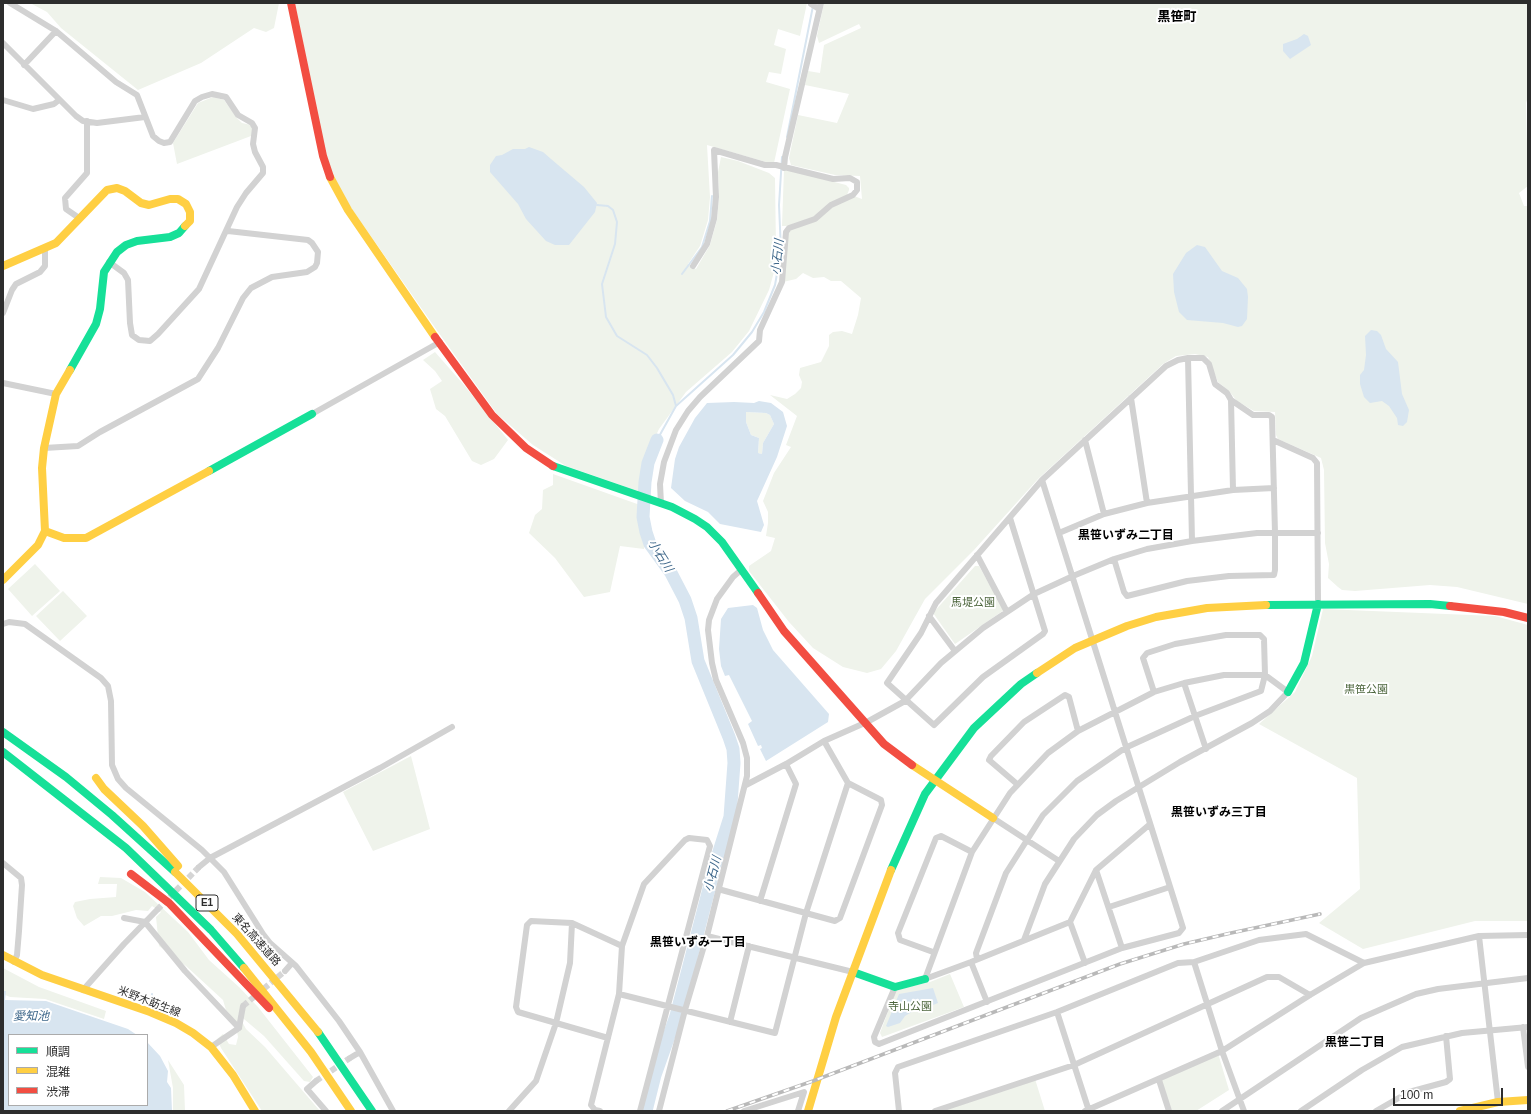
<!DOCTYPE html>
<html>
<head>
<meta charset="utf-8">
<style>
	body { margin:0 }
	#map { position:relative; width:1531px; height:1114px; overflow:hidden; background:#fff; font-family:Helvetica,"Noto Sans JP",sans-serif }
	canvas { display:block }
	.frame { position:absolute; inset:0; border:4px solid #2d2d2d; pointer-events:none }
	.legend { position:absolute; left:8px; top:1034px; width:140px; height:72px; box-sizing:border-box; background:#fff; border:1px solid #ababab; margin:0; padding:5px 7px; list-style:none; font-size:12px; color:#2d2d2d }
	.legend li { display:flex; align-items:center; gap:8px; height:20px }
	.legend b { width:20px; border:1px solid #ababab }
	.scale { position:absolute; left:1393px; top:1088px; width:110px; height:18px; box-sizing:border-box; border:2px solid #2d2d2d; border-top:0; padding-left:5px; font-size:12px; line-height:14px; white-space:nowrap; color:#2d2d2d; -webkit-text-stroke:3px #fff; paint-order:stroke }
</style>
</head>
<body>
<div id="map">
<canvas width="1531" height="1114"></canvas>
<div class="frame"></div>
<ul class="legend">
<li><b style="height:5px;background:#16e098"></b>順調</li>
<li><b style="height:5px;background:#ffcf43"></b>混雑</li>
<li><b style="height:5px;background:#f24e42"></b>渋滞</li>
</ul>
<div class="scale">100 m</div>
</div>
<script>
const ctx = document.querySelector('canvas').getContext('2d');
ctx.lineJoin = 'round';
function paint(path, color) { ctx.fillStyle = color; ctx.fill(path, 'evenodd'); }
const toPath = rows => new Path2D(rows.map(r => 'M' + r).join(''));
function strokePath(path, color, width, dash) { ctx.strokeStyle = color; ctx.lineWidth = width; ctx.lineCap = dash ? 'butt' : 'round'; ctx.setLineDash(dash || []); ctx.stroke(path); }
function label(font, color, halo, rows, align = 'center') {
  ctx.font = font + ' Helvetica,"Noto Sans JP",sans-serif'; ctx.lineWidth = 4; ctx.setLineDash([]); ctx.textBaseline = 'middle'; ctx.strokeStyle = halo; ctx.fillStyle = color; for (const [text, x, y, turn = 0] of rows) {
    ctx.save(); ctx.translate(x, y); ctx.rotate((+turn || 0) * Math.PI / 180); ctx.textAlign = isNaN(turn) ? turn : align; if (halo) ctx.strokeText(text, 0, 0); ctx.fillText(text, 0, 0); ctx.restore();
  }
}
paint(toPath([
	[30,3,279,3,274,28,266,32,254,28,201,63,138,90,61,28,47,12],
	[295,3,807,3,800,36,778,29,774,45,786,49,781,74,769,72,766,82,790,89,774,163,766,162,707,145,710,197,708,220,700,246,688,264,696,269,710,245,717,220,719,197,718,172,721,157,738,161,769,173,775,178,776,249,774,272,769,290,749,331,732,352,686,392,659,429,650,448,643,472,641,492,566,466,533,445,497,414,436,329,349,205,337,184,327,160],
	[824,3,1528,3,1528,97,1526,103,1528,186,1519,193,1524,206,1528,206,1528,604,1457,587,1430,585,1355,591,1342,590,1338,587,1328,578,1329,564,1325,543,1324,470,1321,458,1278,439,1276,435,1275,412,1254,411,1237,401,1229,391,1218,382,1208,357,1195,354,1176,356,1163,364,1038,479,974,550,925,599,896,651,881,669,867,673,843,667,813,648,789,622,749,571,749,566,771,551,775,538,766,536,768,523,768,512,763,501,774,473,791,447,786,445,797,416,770,395,787,399,795,394,801,388,802,382,799,375,800,368,821,362,829,346,829,335,833,332,842,331,852,334,858,315,861,298,841,281,831,281,824,277,813,278,803,273,796,279,783,282,787,254,787,235,790,229,854,196,862,199,860,176,835,175,791,165,789,158,798,115,837,123,849,94,805,85,808,71,820,73,824,45,861,28,859,24,819,43,817,36],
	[213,97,224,100,237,118,242,123,251,125,253,130,251,136,177,164,173,143,198,103],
	[784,169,846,185,849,188,849,190,847,195,814,217,788,226,782,226],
	[435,352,464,385,508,440,494,459,481,465,472,461,445,416,436,409,430,389,442,381,435,371,423,360],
	[746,412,766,413,770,415,774,424,763,443,762,454,758,453,759,438,751,435,746,422],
	[553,474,640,505,644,538,644,549,620,546,610,592,584,597,555,558,529,533,535,515,542,509,543,490,553,485],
	[35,564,60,591,32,616,8,589],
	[975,566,979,566,1004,610,955,644,933,613],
	[63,591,87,616,60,641,36,616],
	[1323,609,1495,616,1528,625,1528,921,1475,921,1363,949,1319,923,1360,889,1357,778,1259,724,1295,692,1312,656],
	[411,756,430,829,373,851,343,792],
	[100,877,121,878,145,892,188,932,209,960,239,987,258,1007,313,1077,310,1082,304,1081,264,1036,238,1014,246,1029,265,1047,320,1111,262,1111,221,1048,217,1039,223,1034,229,1044,236,1045,238,1037,235,1020,226,1010,223,1000,186,966,159,946,156,917,161,912,152,906,148,911,136,910,112,916,101,916,84,926,77,918,73,906,75,902,90,899,116,897,117,884,98,884],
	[3,968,39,987,106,1011,104,1019,45,999,10,997,3,994],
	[950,974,964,1007,882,1037,880,1033,896,990,930,982],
	[1217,1050,1229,1090,1196,1111,1172,1111,1159,1080],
	[168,1060,184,1085,185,1111,173,1111,173,1088],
	[1035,1079,1045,1111,936,1111]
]), '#eff3eb');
paint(toPath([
	[1304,34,1308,36,1311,45,1290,59,1283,51,1283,44,1297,39],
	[529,147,543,152,551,159,584,187,597,203,595,212,569,245,555,245,546,241,526,219,518,204,490,172,490,165,496,156,502,155,513,149,525,149],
	[1197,245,1205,247,1222,271,1238,278,1247,289,1248,297,1247,319,1242,326,1238,327,1223,323,1187,320,1179,312,1174,292,1173,274,1186,253],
	[1371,330,1377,331,1381,335,1386,349,1398,362,1402,394,1409,410,1407,422,1403,426,1398,425,1397,418,1389,406,1382,401,1370,403,1364,397,1360,384,1360,375,1364,370,1366,355,1365,336],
	[759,401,771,403,783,412,787,426,777,457,757,501,764,525,761,532,720,524,708,512,685,501,671,488,675,459,679,447,695,418,707,403,734,402,754,403],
	[746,412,766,413,770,415,774,424,763,443,762,454,758,453,759,438,751,435,746,422],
	[753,605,757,608,763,630,773,650,829,714,828,722,766,761,760,749,762,748,761,745,758,746,748,724,752,721,729,675,725,676,721,666,719,649,721,619,728,608],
	[933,988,938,1003,928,1007,915,1010,905,1016,900,1023,888,1027,886,1026,899,994],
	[3,991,6,991,5,1000,46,1001,128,1029,137,1035,9,1035,9,1105,147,1105,147,1042,160,1056,168,1071,167,1082,171,1088,172,1111,3,1111]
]), '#d8e5f0');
strokePath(toPath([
	[787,137,813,6],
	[597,205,608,206,613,210,617,222,615,244,602,284,606,317,617,336,647,355,657,368,673,395,676,406],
	[682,274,702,247,710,221,712,196],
	[657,440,676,406,733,355,752,332,764,312,775,285,781,251,779,205,782,157],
	[151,1003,152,994]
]), '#d8e5f0', 2);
strokePath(toPath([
	[646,1111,655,1075,676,1016,717,858,730,817,734,763,733,749,729,737,698,661,691,618,685,600,671,573,650,544,646,532,643,517,645,482,648,463,657,440]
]), '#d8e5f0', 13);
strokePath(toPath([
	[157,910,199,867],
	[243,1006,285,971],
	[316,1081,350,1058]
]), '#d5d5d5', 6, [6, 3]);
strokePath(toPath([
	[10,3,56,31,116,82,137,95,153,136,159,141,164,143,170,142,195,101,202,97,212,94,226,97,238,115,252,123,255,128,253,144,255,152,263,167,263,173,246,193,237,207,199,289,158,334,150,341,139,340,132,335,130,323,128,280,124,273,109,262],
	[811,4,819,9],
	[3,43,76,116,83,121,97,123,145,117],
	[24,65,56,31],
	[3,100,33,109,54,104,59,100],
	[784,168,785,157,821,3],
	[79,218,66,209,65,198,87,173,87,121],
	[3,313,12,290,16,284,40,272,45,266,45,248],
	[1188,358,1192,541],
	[3,383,56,394],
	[1131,398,1147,503],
	[312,414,440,342],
	[1085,440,1104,514],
	[1273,440,1313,458,1317,463,1318,604],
	[44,448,78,446,100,432,198,379,218,348,243,298,251,288,272,277,307,272,315,267,317,263,318,252,312,243,308,240,228,231],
	[661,504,660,484,664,462,676,430,688,411,700,397,759,341,760,330,782,282,786,232,789,228,815,219,831,205,853,195,857,190,857,182,850,178,833,179,776,165,765,165,714,150,716,197,714,219,707,244,693,266],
	[1010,518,1045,631,1043,634,983,677,934,725,887,683,921,633,936,603,1042,480,1166,366,1178,360,1188,358,1203,358,1209,364,1215,384,1227,393,1231,400,1233,490],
	[1059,533,1104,514,1147,503,1233,490,1274,488],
	[977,555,1007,612],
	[1114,559,1124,592,1127,596,1187,581,1229,576,1274,575,1275,570,1275,533,1272,417,1269,415,1253,415,1231,400],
	[929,616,955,651],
	[3,624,9,622,25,624,101,678,108,686,111,701,112,765,118,779,126,788,202,850,224,872,263,934,270,943,296,966,339,1021,360,1052,393,1111],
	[1184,683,1206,749],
	[1017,784,989,760,991,756,1024,722,1065,695,1069,697,1078,731],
	[746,785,786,764,824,741,867,722,905,701,941,663,983,628,1034,594,1073,576,1114,559,1147,549,1192,541,1257,533,1318,533],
	[993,818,1059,861],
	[3,863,21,878,22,885,19,931,17,955,14,962],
	[199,867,210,858,380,768,452,727],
	[1096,870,1122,948],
	[718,889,835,921,840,918,882,805,881,800,848,783,824,741],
	[760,901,796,784,786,764],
	[1109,907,1170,887],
	[124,918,145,922,185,971,239,1028],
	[707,936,853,972],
	[1479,936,1498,1102],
	[933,952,900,940,898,933,936,838,941,836,972,852],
	[977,959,976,953,1006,873,1043,815,1077,781,1125,748,1195,716,1261,691,1265,675,1264,639,1260,635,1226,635,1175,644,1147,653,1143,658,1154,692],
	[971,962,987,1002],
	[1194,962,1222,1051,1244,1111],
	[1085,963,1070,922,1096,870,1149,825],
	[285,971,292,963],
	[925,979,972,852,1010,793,1048,753,1078,731,1154,692,1184,683,1224,675,1265,675,1288,692,1270,711,1252,723,1180,762,1116,801,1097,815,1074,839,1045,884,1024,940],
	[925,979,971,962,1070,922],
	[895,987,874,1037,875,1042,879,1044,1122,948,1179,933,1183,928,1042,480],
	[83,990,124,944,157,910],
	[619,994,775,1033,806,913,848,783],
	[1057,1012,1089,1111],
	[730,1022,749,946],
	[1523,1027,1528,1067],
	[239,1028,243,1006],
	[608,1038,518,1012,516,1007,527,925,531,921,572,923,622,946],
	[211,1047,239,1028],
	[350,1058,360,1052],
	[1159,1080,1169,1111],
	[316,1081,307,1089,326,1111],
	[509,1111,536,1081,556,1023,570,963,572,923],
	[600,1111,595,1110,591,1105,619,994,622,946,644,884,685,840,689,838,707,840,710,846,640,1111],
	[659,1111,685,1010,707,936,747,776,747,758,743,743,716,680,712,663,708,630,709,620,717,599,733,577,741,570],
	[744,1111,804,1092,798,1111],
	[899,1111,895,1073,898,1067,1057,1012,1178,963,1194,962,1259,940,1306,934,1364,963],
	[935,1111,1074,1065,1267,977,1279,977,1310,995],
	[1085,1111,1222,1051,1310,995,1364,963,1479,936,1528,935],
	[1222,1111,1361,1018,1416,994,1438,989,1528,978],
	[1301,1111,1362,1070,1402,1047,1462,1033,1528,1027],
	[1376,1111,1409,1092,1446,1082,1450,1079,1446,1036]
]), '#d2d2d2', 6);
strokePath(toPath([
	[70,370,96,324,100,309,104,272,117,252,126,245,137,241,170,237,179,233,185,226],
	[553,466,672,507,695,519,707,527,722,542,758,593],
	[209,471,312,414],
	[1266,605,1430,604,1450,606],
	[1288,692,1304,663,1318,604],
	[3,732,66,777,112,815,175,872],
	[3,752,126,848,211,930,244,968],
	[891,870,925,794,974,728,1021,684,1037,673],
	[853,972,895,987,925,979],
	[318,1032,372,1111]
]), '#16e098', 8);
strokePath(toPath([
	[330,177,348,210,435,337],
	[3,266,56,243,107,190,117,188,125,191,141,203,149,205,170,199,178,199,186,204,190,212,190,221,185,226],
	[45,531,64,538,86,538,209,471],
	[3,580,38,545,45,531,42,468,44,448,56,394,70,370],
	[1037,673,1075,648,1127,626,1156,617,1207,608,1266,605],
	[912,765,993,818],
	[96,778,104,789,143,826,178,866],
	[175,872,237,934,318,1032],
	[3,955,42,975,150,1012,176,1023,193,1033,211,1047,233,1075,255,1111],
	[244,968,311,1052,351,1111],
	[808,1111,836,1017,891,870],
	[1460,1111,1498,1102,1528,1100]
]), '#ffcf43', 8);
strokePath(toPath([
	[291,3,323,156,330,177],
	[435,337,492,415,526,448,553,466],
	[758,593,784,631,884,744,912,765],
	[1450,606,1504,612,1528,618],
	[131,874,169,903,269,1008]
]), '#f24e42', 8);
const rail = toPath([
	[727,1111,813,1081,1120,964,1184,944,1231,933,1320,914]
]);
strokePath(rail, '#b9b9b9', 3.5);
strokePath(rail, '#fff', 2, [6]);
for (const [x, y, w] of [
	[207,903,22]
]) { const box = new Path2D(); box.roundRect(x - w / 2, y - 8, w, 16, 3); ctx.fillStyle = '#fff'; ctx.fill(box); strokePath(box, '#2d2d2d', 1); }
label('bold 10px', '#2d2d2d', null, [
	["E1",207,903]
]);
label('11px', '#4d663d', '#fff', [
	["馬堤公園",973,603],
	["黒笹公園",1366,690],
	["寺山公園",910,1007]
]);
label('11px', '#2d2d2d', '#fff', [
	["東名高速道路",256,940,48],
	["米野木莇生線",149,1002,21]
]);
label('italic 12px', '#3f688b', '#fff', [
	["小石川",778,257,-84],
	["小石川",660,556,58],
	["小石川",713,874,-75],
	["愛知池",31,1017]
]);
label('bold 12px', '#000', '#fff', [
	["黒笹いずみ二丁目",1126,536],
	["黒笹いずみ三丁目",1219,813],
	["黒笹いずみ一丁目",698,943],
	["黒笹二丁目",1355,1043]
]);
label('bold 13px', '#000', '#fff', [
	["黒笹町",1177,17]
]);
</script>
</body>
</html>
